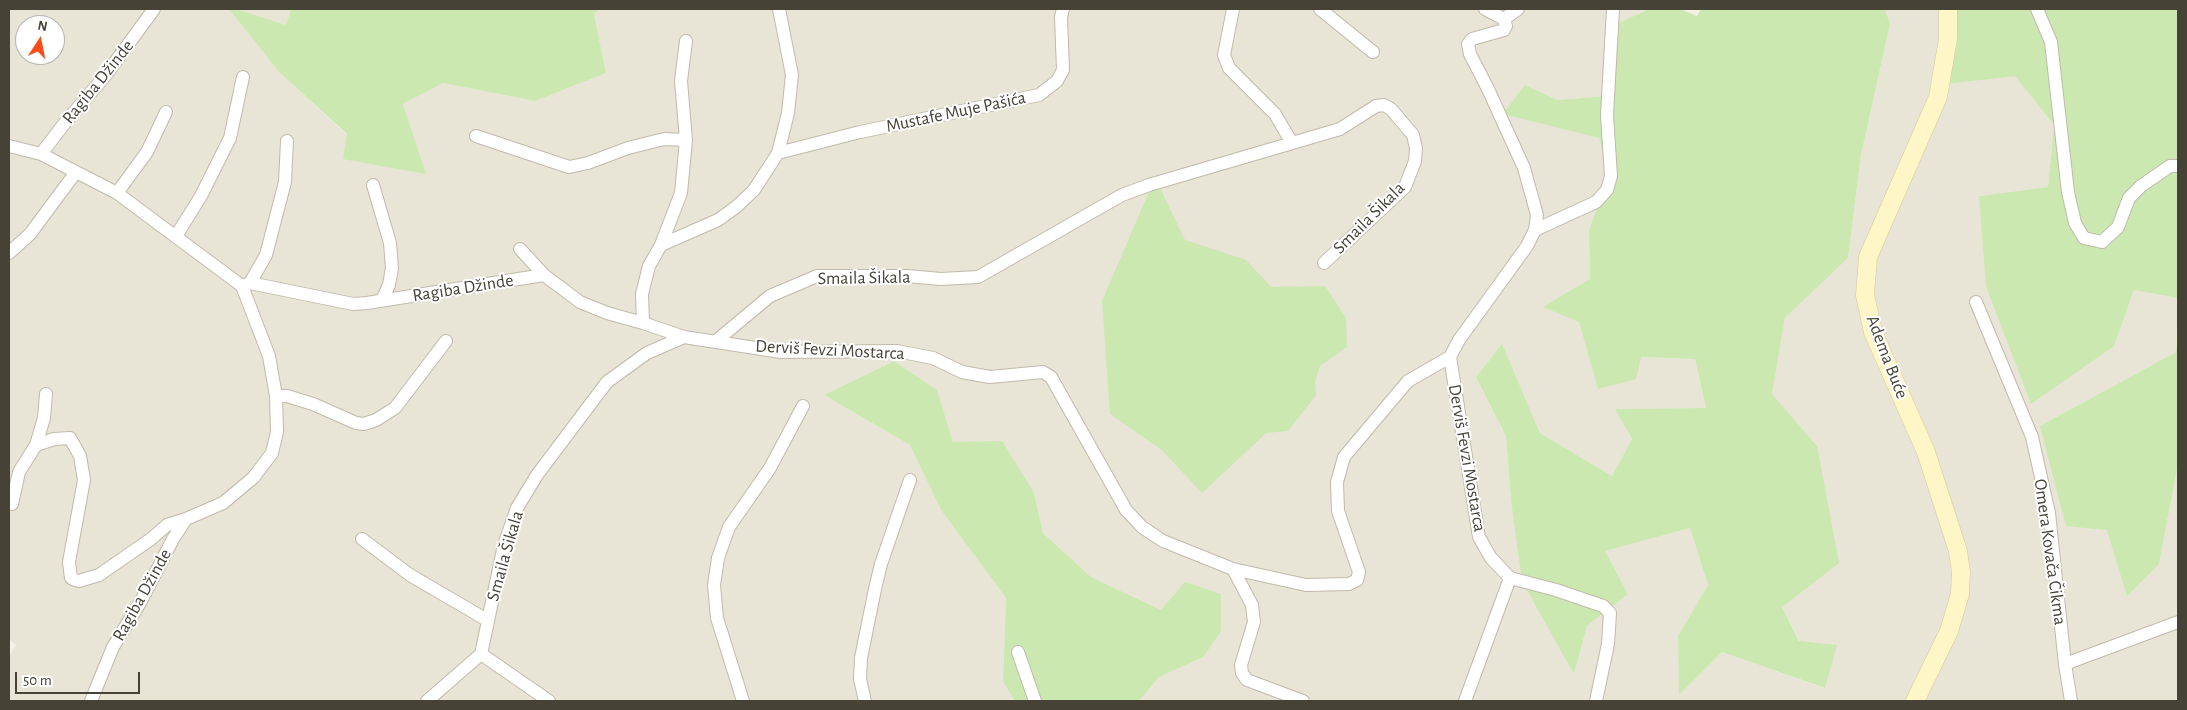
<!DOCTYPE html>
<html>
<head>
<meta charset="utf-8">
<style>
	body { margin:0 }
	#map { position:relative; width:2187px; height:710px; overflow:hidden; background:#f4f1e8; font-family:"Alegreya Sans",sans-serif }
	canvas { display:block }
	.frame { position:absolute; inset:0; border:10px solid #474236; pointer-events:none }
	.north { position:absolute; left:15px; top:15px; width:50px; height:50px; box-sizing:border-box; background:#fff; border:1px solid #b5b3af; border-radius:50%; rotate:11deg; font-size:14px; font-weight:700; line-height:20px; text-align:center; color:#474236 }
	.north::after { content:''; display:block; margin:auto; width:18px; height:22px; background:#fb4d18; clip-path:polygon(50% 0,100% 100%,50% 72%,0 100%) }
	.scale { position:absolute; left:15px; top:672px; width:125px; height:22px; box-sizing:border-box; border:2px solid #474236; border-top:0; padding-left:6px; font-size:15px; line-height:18px; white-space:nowrap; color:#474236; -webkit-text-stroke:4px #fff; paint-order:stroke }
</style>
</head>
<body>
<div id="map">
<canvas width="2187" height="710"></canvas>
<div class="frame"></div>
<div class="north">N</div>
<div class="scale">50 m</div>
</div>
<script>
const ctx = document.querySelector('canvas').getContext('2d');
ctx.lineJoin = 'round';
function paint(path, color) { ctx.fillStyle = color; ctx.fill(path, 'evenodd'); }
const toPath = rows => new Path2D(rows.map(r => 'M' + r).join(''));
function strokePath(path, color, width, dash) { ctx.strokeStyle = color; ctx.lineWidth = width; ctx.lineCap = dash ? 'butt' : 'round'; ctx.setLineDash(dash || []); ctx.stroke(path); }
function label(font, color, halo, rows, align = 'center') {
  ctx.font = font + ' "Alegreya Sans",sans-serif'; ctx.lineWidth = 4; ctx.setLineDash([]); ctx.textBaseline = 'middle'; ctx.strokeStyle = halo; ctx.fillStyle = color; for (const [text, x, y, turn = 0] of rows) {
    ctx.save(); ctx.translate(x, y); ctx.rotate((+turn || 0) * Math.PI / 180); ctx.textAlign = isNaN(turn) ? turn : align; if (halo) ctx.strokeText(text, 0, 0); ctx.fillText(text, 0, 0); ctx.restore();
  }
}
paint(toPath([
	[9,9,229,9,279,72,347,135,425,174,403,104,443,83,535,101,606,73,594,14,599,9,1649,9,1608,28,1608,96,1557,100,1525,85,1599,138,1608,177,1589,230,1590,279,1579,322,1598,388,1640,357,1695,359,1706,408,1615,409,1632,439,1612,476,1540,433,1502,345,1476,377,1506,436,1511,500,1574,674,1587,626,1628,594,1605,551,1690,528,1708,585,1678,636,1680,694,1722,652,1824,688,1782,607,1817,446,1772,394,1785,318,1848,258,1861,155,1890,24,1885,9,1953,9,1957,26,1946,84,2015,75,2054,125,2048,187,1979,196,2114,346,2134,290,2178,298,2176,352,2040,426,2107,530,2159,564,2178,464,2178,701,1139,701,1159,677,1203,656,1161,610,1091,577,1043,533,1034,493,953,442,937,390,894,361,824,395,910,445,941,510,1006,598,1003,682,1015,701,9,701,9,656,16,645,9,639],
	[25,25,55,25,55,55,25,55],
	[236,9,291,9,286,25]
]), '#e8e4d6');
paint(toPath([
	[229,9,236,9,286,25,291,9,599,9,594,14,606,73,535,101,443,83,403,104,426,174,343,159,347,134,279,72],
	[1649,9,1680,9,1697,16,1701,9,1885,9,1890,24,1861,155,1848,258,1785,318,1772,394,1817,446,1839,563,1782,607,1799,641,1837,645,1825,688,1722,652,1679,695,1678,636,1708,585,1690,528,1605,551,1628,594,1587,626,1574,674,1522,581,1511,500,1506,436,1476,377,1502,344,1540,433,1612,476,1632,439,1615,409,1706,408,1695,359,1641,357,1636,379,1598,389,1579,322,1543,307,1590,279,1589,230,1608,177,1599,138,1503,114,1525,85,1557,100,1608,96,1608,28],
	[1953,9,2178,9,2178,298,2134,290,2114,346,2031,404,1986,286,1979,196,2048,187,2054,125,2015,76,1946,84,1957,26],
	[1155,178,1185,240,1246,260,1271,287,1325,286,1346,318,1347,347,1320,366,1315,381,1316,395,1288,431,1266,433,1202,493,1162,450,1110,414,1102,301],
	[2178,319,2178,464,2159,564,2127,596,2107,530,2066,526,2040,426,2176,352],
	[894,361,937,390,953,442,1002,441,1034,493,1043,533,1091,577,1161,610,1185,582,1221,594,1221,631,1203,657,1159,677,1139,701,1015,701,1003,682,1006,598,941,510,910,445,824,395]
]), '#cae8b0');
const street = toPath([
	[1233,9,1224,55,1229,68,1275,114,1292,143],
	[1320,9,1373,52],
	[1485,9,1504,19],
	[2037,9,2051,42,2068,192,2075,223,2084,238,2102,242,2118,227,2129,198,2141,186,2170,166,2178,166],
	[1504,19,1506,26,1504,30,1472,39,1468,44,1470,54,1488,89,1524,168,1537,215,1535,230,1527,246,1459,340,1450,357,1479,537,1491,558,1510,578,1556,590,1603,606,1610,613,1608,644,1596,701],
	[1504,19,1518,9],
	[476,136,569,167,588,163,628,148,664,139,686,140],
	[9,146,41,154,117,193,242,286,269,356,276,396,277,432,272,453,253,478,223,503,186,519,173,539,141,601,113,647,91,701],
	[778,153,788,113,792,75,779,9],
	[41,154,64,124,105,76,154,9],
	[373,185,390,243,392,268,389,285,382,300],
	[117,193,147,152,166,112],
	[1535,230,1596,202,1607,190,1611,176,1607,115,1613,9],
	[176,236,201,196,230,138,243,77],
	[661,245,718,220,736,207,754,190,778,153,860,132,1039,95,1057,81,1063,70,1061,17,1063,9],
	[520,249,544,275,580,302,607,313,643,323],
	[9,253,30,234,76,172],
	[250,283,266,255,272,232,285,182,287,141],
	[242,286,250,283,353,304,367,303,544,275],
	[1976,302,2032,437,2049,513,2065,664,2071,701],
	[684,337,643,323,642,294,649,266,661,245,681,193,686,140,681,81,686,41],
	[716,341,770,296,817,276,907,276,941,279,978,277,1122,195,1149,185,1340,129,1376,106,1384,105,1391,109,1413,135,1416,148,1415,161,1405,187,1324,263],
	[276,396,287,396,313,404,356,423,364,424,376,420,395,408,446,341],
	[36,445,54,439,70,438,80,456,84,480,69,562,71,578,75,580,79,581,99,575,151,539,167,525,186,519],
	[12,504,19,472,36,445,44,418,46,394],
	[362,539,410,575,487,620],
	[1233,569,1252,605,1254,622,1241,665,1242,673,1247,680,1303,701],
	[1018,652,1035,701],
	[481,654,549,701],
	[2065,664,2178,622],
	[427,701,481,654,504,545,517,508,537,475,607,382,647,353,684,337,781,352,897,351,933,358,962,372,990,377,1043,372,1051,377,1126,510,1142,527,1163,541,1233,569,1306,585,1349,584,1357,580,1359,572,1338,511,1337,482,1344,457,1408,381,1450,357],
	[743,701,717,618,714,585,718,558,729,527,770,468,803,406],
	[865,701,860,679,861,658,875,589,881,564,910,480],
	[1465,701,1510,578]
]);
const secondary = toPath([
	[1915,701,1949,631,1960,594,1961,572,1958,551,1926,452,1873,332,1865,295,1868,257,1938,97,1948,39,1948,9]
]);
strokePath(street, '#c0baaa', 14);
strokePath(secondary, '#d4c998', 19);
strokePath(street, '#fff', 12);
strokePath(secondary, '#fff6c7', 18);
label('18px', '#474236', '#fff', [
	["Ragiba Džinde",98,82,-51],
	["Mustafe Muje Pašića",956,112,-12],
	["Smaila Šikala",1369,218,-45],
	["Smaila Šikala",864,278,-1],
	["Ragiba Džinde",463,288,-9],
	["Derviš Fevzi Mostarca",830,350,3],
	["Adema Buće",1887,357,69],
	["Derviš Fevzi Mostarca",1467,458,80],
	["Omera Kovača Čikma",2050,552,82],
	["Smaila Šikala",505,556,-74],
	["Ragiba Džinde",142,595,-61]
]);
</script>
</body>
</html>
